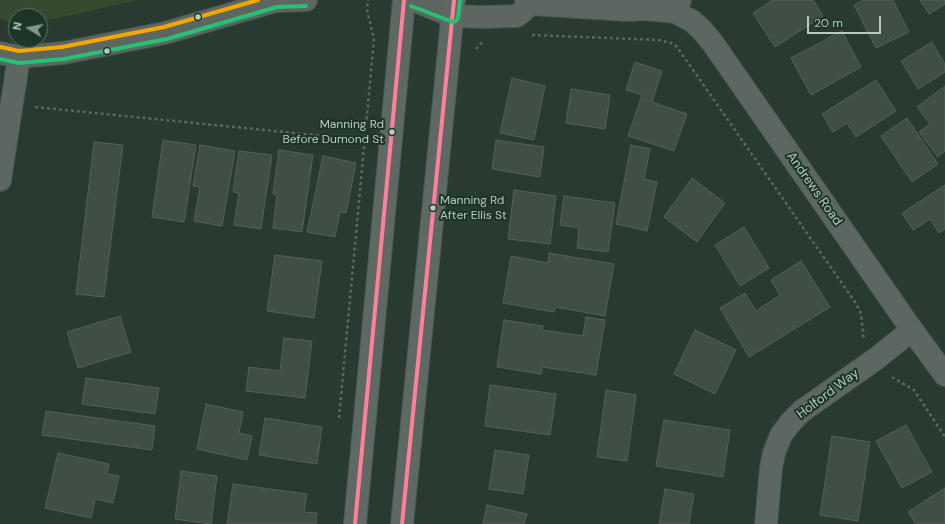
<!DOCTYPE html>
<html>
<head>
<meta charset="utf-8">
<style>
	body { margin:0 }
	#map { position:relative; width:945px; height:524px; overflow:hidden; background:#293a30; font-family:"DM Sans",sans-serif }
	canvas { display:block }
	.north { position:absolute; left:8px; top:8px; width:40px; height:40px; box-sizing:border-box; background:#1d3527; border:1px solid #597163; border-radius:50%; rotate:280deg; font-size:11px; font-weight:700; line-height:16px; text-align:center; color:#b4cbbe }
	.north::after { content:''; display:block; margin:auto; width:14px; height:18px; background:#83988c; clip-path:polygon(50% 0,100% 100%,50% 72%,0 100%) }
	.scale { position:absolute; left:807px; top:16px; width:74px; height:18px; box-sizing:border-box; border:2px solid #b4cbbe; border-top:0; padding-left:5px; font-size:12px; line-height:14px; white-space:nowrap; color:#b4cbbe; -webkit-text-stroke:3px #1d3527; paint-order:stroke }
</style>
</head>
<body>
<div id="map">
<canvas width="945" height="524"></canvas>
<div class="north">N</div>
<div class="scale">20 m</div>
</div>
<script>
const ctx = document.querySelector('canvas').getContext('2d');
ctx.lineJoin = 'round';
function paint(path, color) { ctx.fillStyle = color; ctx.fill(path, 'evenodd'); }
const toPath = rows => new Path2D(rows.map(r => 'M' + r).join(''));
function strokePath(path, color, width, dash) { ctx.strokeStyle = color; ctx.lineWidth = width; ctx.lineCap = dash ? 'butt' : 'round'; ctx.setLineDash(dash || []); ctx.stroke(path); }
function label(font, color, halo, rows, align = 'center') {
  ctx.font = font + ' "DM Sans",sans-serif'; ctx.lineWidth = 4; ctx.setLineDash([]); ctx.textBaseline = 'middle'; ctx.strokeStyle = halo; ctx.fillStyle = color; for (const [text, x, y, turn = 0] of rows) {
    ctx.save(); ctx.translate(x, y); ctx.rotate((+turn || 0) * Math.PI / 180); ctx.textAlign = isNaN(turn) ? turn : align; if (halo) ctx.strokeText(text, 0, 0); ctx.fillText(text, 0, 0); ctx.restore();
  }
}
paint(toPath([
	[0,0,139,0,40,22,40,16,16,16,16,26,0,18]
]), '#354b30');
const building = toPath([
	[773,0,813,0,823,16,775,47,753,13,773,0],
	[864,0,893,0,909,32,876,48,854,5,864,0],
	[920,0,945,0,945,4,929,14,920,0],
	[842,31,861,67,811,95,791,58,842,31],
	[932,42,945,64,945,72,918,89,901,61,932,42],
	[635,62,662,71,652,102,687,114,674,151,628,136,642,95,626,90,635,62],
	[512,78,545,86,534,140,500,133,512,78],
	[876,80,896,111,856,137,847,123,833,132,822,114,876,80],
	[945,86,945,151,938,157,919,132,930,124,917,107,945,86],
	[571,89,610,95,605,129,566,123,571,89],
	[907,118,938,164,912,182,881,136,907,118],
	[163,140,196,145,184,222,152,217,163,140],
	[496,140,544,147,540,177,492,169,496,140],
	[94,142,123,145,104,297,76,294,94,142],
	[200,145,235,151,222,226,194,221,200,187,193,186,200,145],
	[631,145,650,149,644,179,657,182,647,231,616,224,631,145],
	[279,150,313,155,302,232,273,228,277,195,273,194,279,150],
	[239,151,272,155,261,229,234,225,239,193,233,192,239,151],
	[323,156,356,163,346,213,340,212,335,237,307,232,323,156],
	[692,178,725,203,697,242,664,217,692,178],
	[945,185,945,229,939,233,930,219,913,230,902,213,945,185],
	[514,190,556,196,550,244,508,239,514,190],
	[564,196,615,203,608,252,577,248,579,228,560,225,564,196],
	[744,227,769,268,740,286,715,245,744,227],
	[549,253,614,264,605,316,555,307,554,312,503,303,511,256,548,263,549,253],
	[275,255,322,261,314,318,267,311,275,255],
	[801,261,830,307,749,357,720,308,745,293,756,311,780,295,771,280,801,261],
	[120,316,131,352,78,368,67,332,120,316],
	[586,317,605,320,596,375,542,367,541,374,497,367,504,320,543,326,542,330,583,336,586,317],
	[695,330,736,350,715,394,674,374,695,330],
	[284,338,312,341,305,398,246,391,249,367,280,371,284,338],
	[86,378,159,388,155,414,82,404,86,378],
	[490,385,556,394,550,435,485,426,490,385],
	[606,390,636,395,627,461,597,457,606,390],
	[206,404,243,412,239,433,252,436,247,460,197,449,206,404],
	[46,411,155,426,152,450,42,435,46,411],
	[265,418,322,427,317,464,259,455,265,418],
	[664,420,730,430,723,477,656,466,664,420],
	[906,425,932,472,902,488,876,441,906,425],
	[832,436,870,442,858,521,820,515,832,436],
	[495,450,529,455,523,494,489,489,495,450],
	[58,453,109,464,107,474,119,476,113,503,95,499,91,518,45,508,58,453],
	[181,471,217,476,211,524,175,519,181,471],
	[233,484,307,494,304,512,317,513,316,524,227,524,233,484],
	[945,488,945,524,916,524,908,512,945,488],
	[665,489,694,494,689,524,659,524,665,489],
	[487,505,527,514,524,524,483,524,487,505]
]);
paint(building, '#404f45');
strokePath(building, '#526158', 1);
const minor = toPath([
	[413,0,452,16,482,17,517,16,531,4],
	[526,0,531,4,627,10,647,9,675,12,680,0],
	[276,1,306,0],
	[675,12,692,21,701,29,712,42,912,330,945,375],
	[0,53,19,57,63,53,165,33,279,0],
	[0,180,19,57],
	[766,524,771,468,774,453,781,435,791,422,802,411,877,358,912,330]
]);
const major = toPath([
	[355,524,404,0],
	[402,524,454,0]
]);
strokePath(minor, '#48544d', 24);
strokePath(major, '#48564e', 24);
strokePath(toPath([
	[532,35,659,40,674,44,677,47,855,302,860,311,862,321,863,335,865,339],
	[476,49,484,40],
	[35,107,364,140],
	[892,377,914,390,945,437],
	[339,418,374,39,367,10,368,0]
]), '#5b6760', 2.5, [3, 3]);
strokePath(minor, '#5b6760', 22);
strokePath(major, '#5d6962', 22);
strokePath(toPath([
	[355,524,404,0],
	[402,524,454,0]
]), '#ff8098', 4);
strokePath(toPath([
	[411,6,453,22,456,21,458,18,460,1],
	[0,59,19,63,64,59,167,39,277,7,306,6]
]), '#26c172', 4);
strokePath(toPath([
	[1,47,19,51,62,47,164,27,258,0]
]), '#f7a600', 4);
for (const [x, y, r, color] of [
	[198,17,3.5,"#b4cbbe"],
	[107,51,3.5,"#b4cbbe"],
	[392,132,3.5,"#b4cbbe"],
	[433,208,3.5,"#b4cbbe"]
]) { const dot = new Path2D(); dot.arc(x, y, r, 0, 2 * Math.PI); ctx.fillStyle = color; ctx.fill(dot); strokePath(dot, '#1d3527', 1.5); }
label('12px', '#b4cbbe', '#1d3527', [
	["Manning Rd",384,125],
	["Before Dumond St",384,140],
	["Manning Rd",440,201,"left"],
	["After Ellis St",440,216,"left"]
], 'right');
label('13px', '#b4cbbe', '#1d3527', [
	["Andrews Road",814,189,55],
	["Holford Way",828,394,-37]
]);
</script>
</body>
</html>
